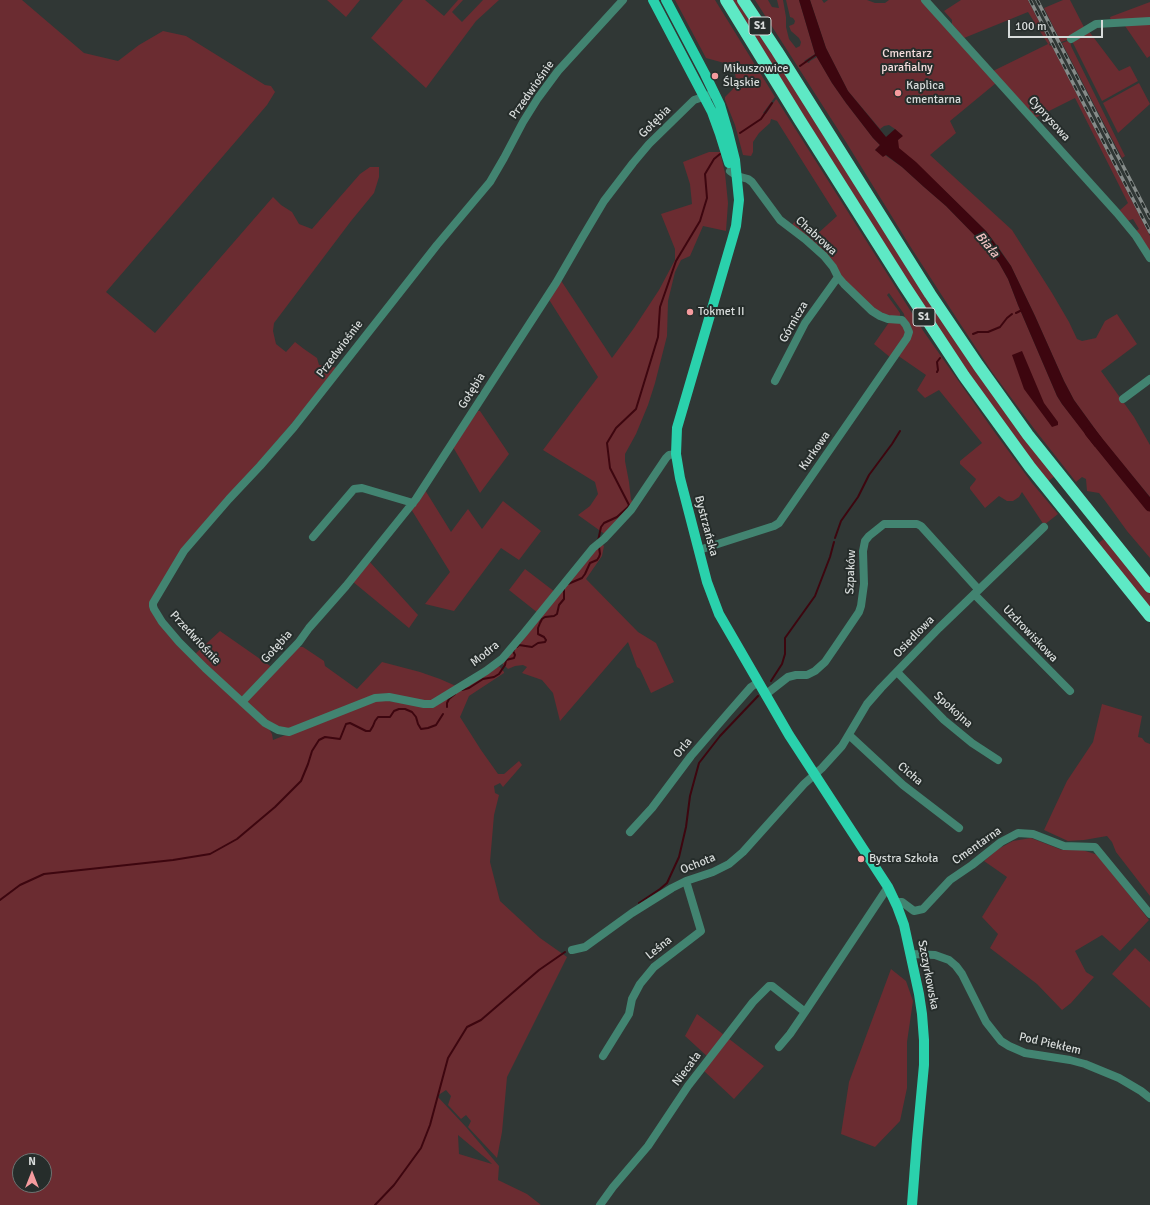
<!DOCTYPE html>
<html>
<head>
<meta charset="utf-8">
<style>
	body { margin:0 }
	#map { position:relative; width:1150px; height:1205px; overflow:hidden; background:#303735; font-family:Signika,sans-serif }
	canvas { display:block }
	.north { position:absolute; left:12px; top:1153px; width:40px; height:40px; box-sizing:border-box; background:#262d2b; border:1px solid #6d7371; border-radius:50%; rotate:0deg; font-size:11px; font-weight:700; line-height:16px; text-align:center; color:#d7dbda }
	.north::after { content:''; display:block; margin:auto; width:14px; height:18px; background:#f59b9e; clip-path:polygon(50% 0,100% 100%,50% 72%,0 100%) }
	.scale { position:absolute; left:1008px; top:20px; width:95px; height:18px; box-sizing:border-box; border:2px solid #d7dbda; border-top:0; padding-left:5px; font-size:12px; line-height:14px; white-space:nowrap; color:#d7dbda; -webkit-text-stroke:3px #262d2b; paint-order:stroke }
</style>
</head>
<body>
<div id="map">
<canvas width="1150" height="1205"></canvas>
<div class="north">N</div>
<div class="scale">100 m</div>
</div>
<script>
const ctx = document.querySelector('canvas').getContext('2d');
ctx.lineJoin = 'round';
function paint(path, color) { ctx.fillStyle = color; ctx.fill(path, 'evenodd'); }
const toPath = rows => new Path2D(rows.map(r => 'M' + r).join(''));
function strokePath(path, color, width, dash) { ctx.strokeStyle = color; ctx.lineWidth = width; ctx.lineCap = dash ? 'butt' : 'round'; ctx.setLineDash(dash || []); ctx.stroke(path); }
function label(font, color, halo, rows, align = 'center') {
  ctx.font = font + ' Signika,sans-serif'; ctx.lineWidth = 4; ctx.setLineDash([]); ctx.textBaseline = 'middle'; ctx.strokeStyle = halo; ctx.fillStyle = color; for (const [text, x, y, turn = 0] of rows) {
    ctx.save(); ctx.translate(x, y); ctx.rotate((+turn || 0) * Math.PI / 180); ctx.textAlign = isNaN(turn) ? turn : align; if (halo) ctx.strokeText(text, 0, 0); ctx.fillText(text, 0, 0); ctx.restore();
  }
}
paint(toPath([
	[0,0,22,0,84,53,118,61,139,45,163,31,186,36,265,85,271,86,275,92,267,105,106,292,155,333,273,197,281,205,292,212,299,224,312,229,360,174,370,167,379,167,379,177,374,193,351,221,274,323,273,331,276,344,286,352,295,342,304,349,317,358,319,365,339,368,201,530,151,610,269,729,272,734,273,740,376,699,428,707,499,666,504,672,504,673,469,696,460,717,481,750,498,774,504,774,519,761,522,765,503,787,500,783,494,786,495,793,499,795,494,815,490,862,500,901,540,938,567,957,507,1077,502,1132,497,1158,468,1127,471,1121,466,1115,461,1119,448,1105,451,1096,446,1090,437,1096,466,1127,499,1166,498,1180,527,1194,541,1205,0,1205],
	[458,1135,488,1160,492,1164,459,1154],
	[20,1161,44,1161,44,1185,20,1185],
	[327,0,360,0,346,17],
	[403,0,425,0,444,16,458,0,463,0,452,12,462,22,483,0,499,0,476,21,426,88,371,38],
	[675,0,715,0,775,97,763,113,766,114,776,99,777,100,924,332,993,430,1032,483,1058,514,1044,525,1022,492,1019,497,1013,501,1007,501,999,496,985,508,970,489,970,487,975,481,976,479,960,464,960,461,982,443,939,390,925,398,917,390,926,375,897,355,909,339,904,314,889,293,887,295,900,313,900,317,888,317,874,310,791,226,796,220,815,236,837,216,777,121,771,119,770,123,759,133,753,142,753,152,751,156,743,155,735,125,725,100,725,97,733,89,735,85,736,78,735,74,732,68,728,64,706,58],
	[731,0,738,0,1055,476,1047,482,963,369],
	[755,0,768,0,772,7,779,8,777,0,783,0,786,17,786,27,789,39,796,48,800,46,801,42,799,38,791,31,789,26,794,24,795,21,793,18,790,17,786,0,799,0,815,54,804,61,809,63,810,61,817,57,832,83,846,103,873,138,880,145,875,150,885,155,902,167,924,187,946,206,989,250,999,263,1008,279,1018,305,1057,396,1062,404,1122,480,1150,511,1150,558,1127,531,1106,502,1099,493,1087,491,1086,479,1082,477,1076,482,1035,430,992,372,959,322,910,246,846,142],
	[810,0,822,0,824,3,828,0,867,0,875,3,885,3,889,0,921,0,996,83,950,121,956,133,930,155,1012,230,1052,293,1069,322,1077,339,1082,341,1096,338,1105,321,1117,314,1137,344,1101,371,1134,417,1150,445,1150,497,1103,440,1074,400,1064,381,1035,316,1011,266,999,248,986,231,944,190,898,148,898,140,902,135,895,129,889,125,884,126,880,129,848,91,826,48],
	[961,0,1028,0,1050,43,1049,45,1052,46,1150,236,1150,254,1136,231,1139,229,1133,219,1127,221,1119,211,1128,203,1075,98,1035,118,993,71,1048,44,1028,12,964,38,952,24,952,20,944,11],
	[1063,0,1070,0,1085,29,1070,39,1061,42,1044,8],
	[1150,0,1150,20,1111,21,1110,17,1150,2],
	[1123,23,1150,23,1150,56,1147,58],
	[1088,30,1119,71,1130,66,1138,81,1102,101,1072,41],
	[1070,40,1071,46,1125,156,1122,158,1062,43],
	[1139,83,1150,104,1118,133,1103,103],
	[709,152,720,152,725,173,728,203,726,231,703,226,690,256,681,260,675,272,668,301,667,336,655,383,648,405,636,434,625,454,625,461,629,482,631,500,635,502,606,535,578,515,590,506,598,494,595,482,543,450,598,377,548,298,560,279,612,358,634,328,659,290,675,260,675,249,661,214,692,204,690,184,683,162],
	[890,321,901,322,906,332,891,358,874,344],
	[478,411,480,411,509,454,480,493,453,447],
	[425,490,451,532,468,509,482,529,503,501,541,531,519,560,501,548,454,611,425,604,450,572,411,509],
	[1105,538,1150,593,1150,610,1097,544],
	[601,543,604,546,602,556,586,579,638,632,656,643,674,682,651,693,640,669,637,667,628,642,560,721,553,693,542,680,522,673,527,667,523,665,515,666,508,669,502,663],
	[369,561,418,615,409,628,352,581],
	[525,569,555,592,538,613,509,590],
	[220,631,273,668,243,699,194,655],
	[298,647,303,647,324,661,325,666,357,689,382,662,420,672,440,679,456,686,434,702,390,695,289,730,271,725,245,701],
	[1102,704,1142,716,1138,737,1142,738,1145,742,1150,744,1150,896,1116,852,1112,842,1107,836,1084,840,1068,841,1044,830,1067,781,1093,742],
	[1031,838,1062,850,1076,848,1098,855,1149,920,1120,951,1102,935,1075,951,1086,972,1094,977,1071,1003,1062,1010,1037,984,990,948,998,934,982,917,1007,877,984,861,998,849,1013,841],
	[1135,948,1150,962,1150,1008,1112,974],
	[891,969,906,981,913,1001,907,1042,907,1088,900,1121,875,1147,841,1134,849,1082],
	[697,1014,764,1066,734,1099,704,1071,708,1057,685,1036]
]), '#6b2c31');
paint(toPath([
	[799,0,810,0,826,48,848,91,886,137,895,129,903,136,898,140,899,148,916,162,986,231,1011,266,1035,316,1064,381,1074,400,1103,440,1095,447,1062,404,1057,396,1018,305,1008,279,999,263,989,250,946,206,924,187,902,167,886,155,883,157,875,150,880,145,873,138,846,103,832,83,815,54],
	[1022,351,1044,403,1058,422,1058,425,1052,427,1024,389,1012,355]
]), '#3d060f');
strokePath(toPath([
	[800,66,817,54],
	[740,133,761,119,772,103],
	[1016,313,1022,310],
	[973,334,978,332,988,332,1000,327,1007,318,1012,314],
	[937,372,938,370,937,362,940,358],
	[835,538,841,521,858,497,869,475,892,444,900,431],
	[598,541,601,527,604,523,617,517,628,507,629,505,610,468,607,443,616,428,636,409,658,337,660,307,676,261,700,221,707,198,705,174,714,159,720,154],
	[568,584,582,578,585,574,590,563,597,560,599,557,600,554,599,547],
	[517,647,519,645,532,647,538,643,545,642,546,640,544,637,538,634,538,628,540,623,542,619,545,617,554,616,557,614,559,605,564,599,564,589],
	[771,681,782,664,785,654,785,638,815,596,830,557,834,542],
	[462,690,469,688,483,679,494,677,499,674,505,665,506,660,514,658,515,655,513,651,514,650],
	[447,707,447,703,449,699,455,694],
	[0,900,20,885,44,874,173,860,210,854,237,839,275,807,301,781,308,764,312,751,319,740,325,737,340,739,346,724,350,723,366,731,370,731,373,726,375,721,378,717,390,717,394,711,399,709,405,709,412,712,416,717,418,724,421,729,428,728,436,725,443,714],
	[639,903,660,889,667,883,679,857,686,827,690,796,699,763,720,736,758,696],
	[375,1205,394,1185,421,1148,430,1125,448,1058,467,1027,481,1020,539,970,565,952]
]), '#3d060f', 2);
strokePath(toPath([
	[1090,432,1150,506]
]), '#3d060f', 11);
strokePath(toPath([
	[623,0,558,71,538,98,523,122,504,158,490,182,437,245,294,427,260,466,229,499,184,551,153,603,153,606,154,609,162,622,179,642,205,668,265,723,278,730,289,732,375,698,389,697,424,704,432,704,486,671,502,659,524,633,593,548,604,539,631,510,666,458,669,455,676,454],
	[925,0,1117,213,1136,236,1150,258],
	[1071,39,1096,24,1150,21],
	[775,381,805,323,838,277],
	[1123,399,1150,379],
	[313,537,354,489,362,488,413,503],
	[699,550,774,526,779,523,907,338,909,332,906,325,902,320,888,319,880,316,872,311,844,284,838,277,833,267,824,256,805,239,780,220,752,182,748,179,737,176,730,171],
	[974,594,1070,691],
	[897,672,944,720,972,743,998,760],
	[765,695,788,677,796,675,807,675,815,671,825,662,836,646,859,612,861,606,864,584,863,551,865,541,869,536,884,524,917,524,921,526,978,589],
	[242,702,299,642,309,628,346,586,416,499,556,283,582,238,604,201,633,163,649,144,694,100,709,95],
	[849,735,903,785,959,828],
	[630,832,652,808,691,756,729,712,751,687,757,683],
	[896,902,902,902,914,911,923,909,950,880,972,865,1001,842,1018,833,1033,834,1064,846,1095,847,1150,914],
	[572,950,585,947,632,913,672,888,686,881,713,872,729,864,743,852,804,784,822,768,842,746,867,704,881,688,939,628,1044,527],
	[911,954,935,955,949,960,956,966,962,974,986,1022,1001,1041,1009,1046,1025,1053,1070,1060,1085,1064,1119,1078,1141,1091,1150,1098],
	[779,1047,790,1034,805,1012],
	[603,1056,629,1014,632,999,640,984,654,967,701,931,686,881],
	[600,1205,613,1187,648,1146,688,1086,753,1002,769,986,772,986,805,1012,888,887]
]), '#428471', 8);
strokePath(toPath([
	[653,0,712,112,720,134,729,163],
	[666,0,705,74,720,105,728,132,735,160,739,200,736,226,732,240,677,428,676,454,680,478,707,582,719,614,789,735,888,887,897,906,904,925,919,994,922,1014,924,1040,924,1065,917,1140,912,1205]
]), '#2ad1ac', 10);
strokePath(toPath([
	[726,0,799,119,904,285,964,376,1030,467,1150,616],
	[743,0,777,51,930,294,978,365,1028,435,1150,587]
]), '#5ee9c5', 12);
const rail = toPath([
	[1030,0,1150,232],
	[1037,0,1150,218]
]);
strokePath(rail, '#858b89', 3.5);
strokePath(rail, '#262d2b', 2, [6]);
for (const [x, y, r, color] of [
	[715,76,4,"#f59b9e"],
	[898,93,4,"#f59b9e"],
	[690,312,4,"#f59b9e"],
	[861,859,4,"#f59b9e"]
]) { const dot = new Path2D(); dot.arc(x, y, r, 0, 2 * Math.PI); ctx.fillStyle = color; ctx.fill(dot); strokePath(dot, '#262d2b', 1.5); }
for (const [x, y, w] of [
	[760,26,22],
	[924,317,22]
]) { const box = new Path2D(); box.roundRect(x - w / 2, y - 9, w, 18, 3); ctx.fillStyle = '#262d2b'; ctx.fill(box); strokePath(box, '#d7dbda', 1); }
label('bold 11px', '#d7dbda', null, [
	["S1",760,26],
	["S1",924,317]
]);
label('12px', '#f4dcdc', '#262d2b', [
	["Cmentarz",907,54],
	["parafialny",907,68]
]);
label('12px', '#d7dbda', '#262d2b', [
	["Mikuszowice",723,69],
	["Śląskie",723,83],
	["Kaplica",906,86],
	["cmentarna",906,100],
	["Tokmet II",698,312],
	["Bystra Szkoła",869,859]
], 'left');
label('12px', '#d7dbda', '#262d2b', [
	["Przedwiośnie",532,90,-55],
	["Cyprysowa",1049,119,48],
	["Gołębia",655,122,-45],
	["Chabrowa",816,236,42],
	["Górnicza",794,322,-60],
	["Przedwiośnie",340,349,-53],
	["Gołębia",472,391,-58],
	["Kurkowa",815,451,-55],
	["Bystrzańska",706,526,75],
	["Szpaków",851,572,-88],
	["Uzdrowiskowa",1030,634,46],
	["Osiedlowa",914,637,-46],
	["Przedwiośnie",195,638,47],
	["Gołębia",277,647,-48],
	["Modra",485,654,-39],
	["Spokojna",953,710,42],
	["Orla",683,748,-51],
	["Cicha",910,774,40],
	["Cmentarna",977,846,-35],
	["Ochota",698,864,-22],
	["Leśna",659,948,-39],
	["Szczyrkowska",928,975,79],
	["Pod Piekłem",1050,1044,13],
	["Niecała",687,1069,-53]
]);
label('italic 13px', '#f2c3c3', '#262d2b', [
	["Biała",987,245,50]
]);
</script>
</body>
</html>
